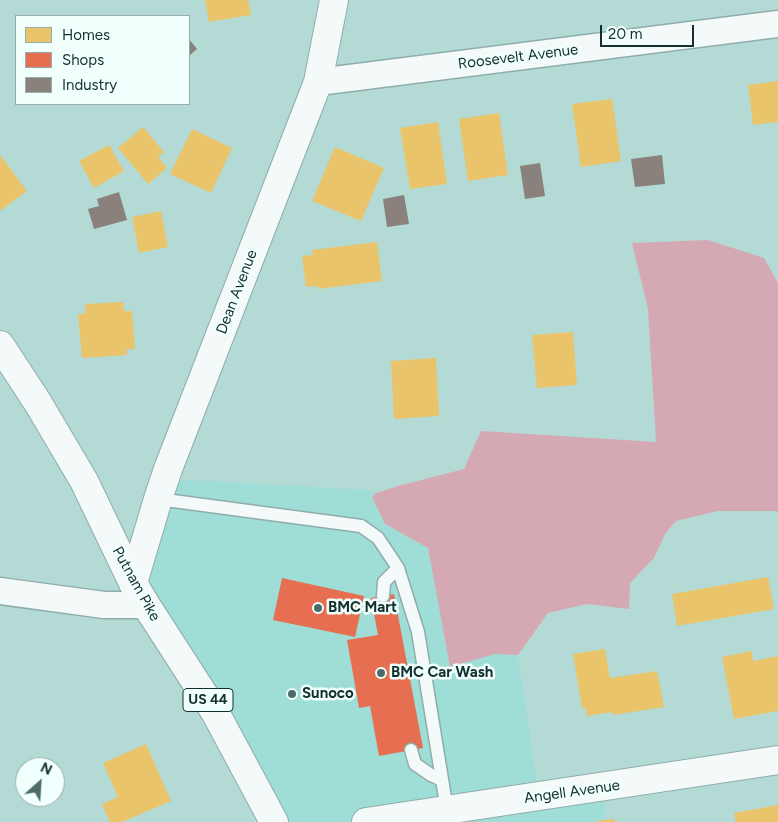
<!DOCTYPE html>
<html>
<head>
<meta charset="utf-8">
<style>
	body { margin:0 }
	#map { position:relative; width:778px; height:822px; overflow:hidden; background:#b4dad6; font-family:Figtree,sans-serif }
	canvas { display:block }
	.legend { position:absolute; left:15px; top:15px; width:175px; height:90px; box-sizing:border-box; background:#f1fffd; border:1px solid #98acaa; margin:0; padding:6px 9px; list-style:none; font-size:15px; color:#13302e }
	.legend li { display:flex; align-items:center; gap:10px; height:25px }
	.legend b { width:25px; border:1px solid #98acaa }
	.north { position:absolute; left:15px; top:757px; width:50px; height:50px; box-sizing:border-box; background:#f1fffd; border:1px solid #98acaa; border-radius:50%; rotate:26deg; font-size:14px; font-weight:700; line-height:20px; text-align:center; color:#13302e }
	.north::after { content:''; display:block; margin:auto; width:18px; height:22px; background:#4b6c69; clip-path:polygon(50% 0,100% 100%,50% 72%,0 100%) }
	.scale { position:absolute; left:600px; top:25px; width:94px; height:22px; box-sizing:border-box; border:2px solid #13302e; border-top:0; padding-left:6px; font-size:15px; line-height:18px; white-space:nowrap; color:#13302e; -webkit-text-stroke:4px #f1fffd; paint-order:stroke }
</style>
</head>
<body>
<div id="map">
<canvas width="778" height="822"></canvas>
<ul class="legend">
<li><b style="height:14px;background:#e9c46a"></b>Homes</li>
<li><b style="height:14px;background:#e76f51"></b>Shops</li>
<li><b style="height:14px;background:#8a817c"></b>Industry</li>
</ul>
<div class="north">N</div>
<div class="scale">20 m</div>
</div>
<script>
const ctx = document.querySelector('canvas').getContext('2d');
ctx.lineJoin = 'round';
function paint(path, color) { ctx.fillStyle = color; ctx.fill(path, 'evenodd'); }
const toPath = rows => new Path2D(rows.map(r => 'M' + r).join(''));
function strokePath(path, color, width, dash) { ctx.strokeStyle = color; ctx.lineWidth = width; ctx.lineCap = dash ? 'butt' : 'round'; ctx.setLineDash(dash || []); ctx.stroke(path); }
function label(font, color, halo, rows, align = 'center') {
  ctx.font = font + ' Figtree,sans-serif'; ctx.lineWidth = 5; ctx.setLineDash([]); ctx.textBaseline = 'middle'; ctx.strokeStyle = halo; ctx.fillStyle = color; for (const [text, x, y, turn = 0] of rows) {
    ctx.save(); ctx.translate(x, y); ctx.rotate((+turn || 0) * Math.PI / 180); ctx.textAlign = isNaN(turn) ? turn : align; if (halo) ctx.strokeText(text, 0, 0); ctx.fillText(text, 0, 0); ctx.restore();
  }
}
paint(toPath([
	[171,479,367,490,376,493,372,498,385,524,428,548,450,667,495,654,518,655,538,792,603,790,605,822,262,822,144,598]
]), '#9fddd7');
paint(toPath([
	[708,240,764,258,778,283,778,513,776,511,718,511,676,521,665,534,654,558,630,583,629,609,587,604,548,613,518,655,495,654,450,667,428,548,385,524,372,497,376,493,398,486,464,469,481,431,656,442,648,309,632,243]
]), '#d5a9b4');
paint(toPath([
	[205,0,248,0,251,15,209,22],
	[778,81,778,122,753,125,748,85],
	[612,99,621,161,581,167,572,104],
	[499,113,508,175,468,181,459,119],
	[438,122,447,184,410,189,400,128],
	[143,127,164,152,158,157,167,168,148,184,118,148],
	[192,129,232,148,211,193,170,174],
	[109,145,124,171,94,188,79,161],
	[335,147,384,168,361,221,312,201],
	[0,155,27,191,0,211],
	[161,211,168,247,139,253,132,217],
	[377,242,382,281,318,289,318,286,306,287,302,256,313,255,312,250],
	[123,302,124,311,132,311,135,349,127,349,127,355,82,358,78,314,86,313,85,304],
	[573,332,577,385,537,388,532,335],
	[436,358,439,416,394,419,391,361],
	[768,577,774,609,677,626,672,594],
	[605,649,610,678,657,671,664,707,613,715,612,712,587,716,586,709,582,708,573,654],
	[752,651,753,661,778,656,778,711,734,719,722,657],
	[146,744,171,801,122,822,110,822,102,804,118,797,103,763],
	[778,805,778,822,736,822,734,813],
	[614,819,615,822,596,822,596,821]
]), '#e9c46a');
paint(toPath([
	[282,578,364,596,355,637,273,620],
	[394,594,423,748,379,756,370,706,359,708,347,640,378,635,371,598]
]), '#e76f51');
paint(toPath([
	[189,39,197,49,189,56],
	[662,155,665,184,635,187,631,159],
	[540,163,545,196,525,199,520,166],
	[119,192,127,220,94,229,88,209,99,206,97,199],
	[404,195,409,224,387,227,383,199]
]), '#8a817c');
const service = toPath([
	[158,499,361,526,378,538,398,568,418,632,447,810],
	[383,596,384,582,398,568],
	[411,750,415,764,431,775,442,780]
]);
const minor = toPath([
	[318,82,778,24],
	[0,591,104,605,146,605]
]);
const tertiary = toPath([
	[133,583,158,499,168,469,318,82,334,0],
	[366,822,778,760]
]);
const primary = toPath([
	[0,345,38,403,84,481,133,583,146,605,215,712,274,822]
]);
strokePath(service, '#8fadaa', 15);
strokePath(minor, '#8fadaa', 29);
strokePath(tertiary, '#8fadaa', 30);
strokePath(primary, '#8fadaa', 30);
strokePath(service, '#f4f9f9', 12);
strokePath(minor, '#f4f9f9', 26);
strokePath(tertiary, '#f4f9f9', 28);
strokePath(primary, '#f4f9f9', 28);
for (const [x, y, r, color] of [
	[318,608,5,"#4b6c69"],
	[381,673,5,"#4b6c69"],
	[292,694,5,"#4b6c69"]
]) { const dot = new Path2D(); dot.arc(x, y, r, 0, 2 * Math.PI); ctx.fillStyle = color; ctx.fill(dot); strokePath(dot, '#f1fffd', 2); }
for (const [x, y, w] of [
	[208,700,50]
]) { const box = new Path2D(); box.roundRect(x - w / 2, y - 11.5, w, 23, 4); ctx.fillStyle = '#f1fffd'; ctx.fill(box); strokePath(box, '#13302e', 1); }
label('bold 14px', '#13302e', null, [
	["US 44",208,700]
]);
label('15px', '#13302e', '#f1fffd', [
	["Roosevelt Avenue",518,57,-7],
	["Dean Avenue",237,292,-69],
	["Putnam Pike",136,584,61],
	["Angell Avenue",572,792,-8]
]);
label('bold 15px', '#13302e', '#f1fffd', [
	["BMC Mart",328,608],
	["BMC Car Wash",391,673],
	["Sunoco",302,694]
], 'left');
</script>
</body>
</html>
